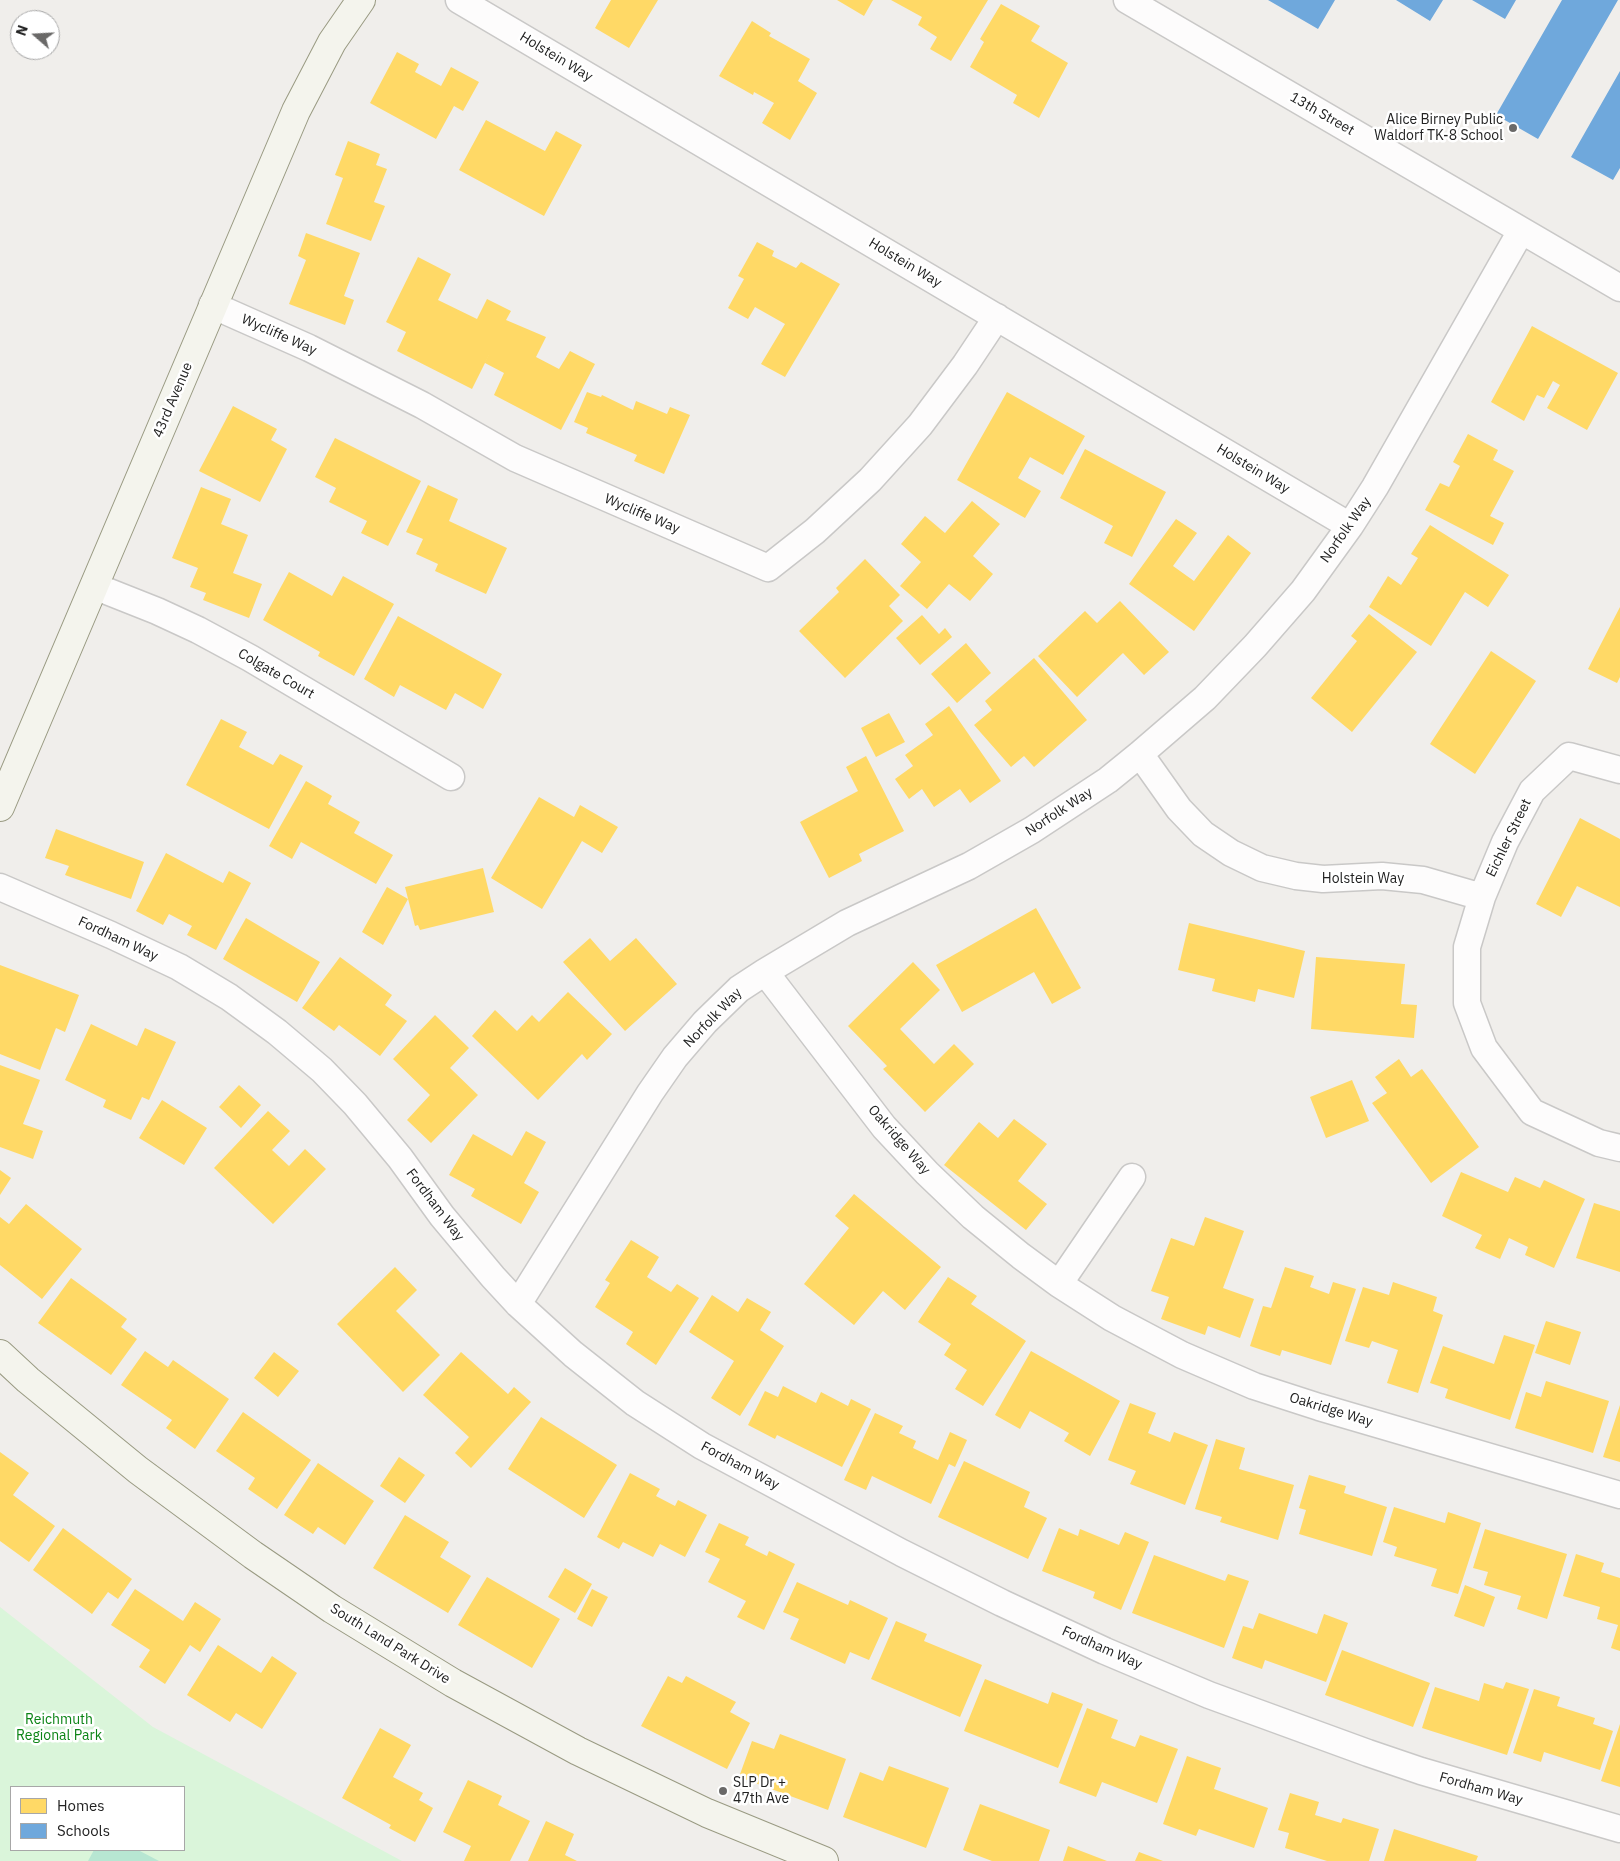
<!DOCTYPE html>
<html>
<head>
<meta charset="utf-8">
<style>
	body { margin:0 }
	#map { position:relative; width:1620px; height:1861px; overflow:hidden; background:#f0eeeb; font-family:"IBM Plex Sans",sans-serif }
	canvas { display:block }
	.legend { position:absolute; left:10px; top:1786px; width:175px; height:65px; box-sizing:border-box; background:#fff; border:1px solid #a7a7a7; margin:0; padding:6px 9px; list-style:none; font-size:15px; color:#222 }
	.legend li { display:flex; align-items:center; gap:10px; height:25px }
	.legend b { width:25px; border:1px solid #a7a7a7 }
	.north { position:absolute; left:10px; top:10px; width:50px; height:50px; box-sizing:border-box; background:#fff; border:1px solid #a7a7a7; border-radius:50%; rotate:289deg; font-size:14px; font-weight:700; line-height:20px; text-align:center; color:#222 }
	.north::after { content:''; display:block; margin:auto; width:18px; height:22px; background:#6a6968; clip-path:polygon(50% 0,100% 100%,50% 72%,0 100%) }
</style>
</head>
<body>
<div id="map">
<canvas width="1620" height="1861"></canvas>
<ul class="legend">
<li><b style="height:14px;background:#ffd966"></b>Homes</li>
<li><b style="height:14px;background:#6fa8dc"></b>Schools</li>
</ul>
<div class="north">N</div>
</div>
<script>
const ctx = document.querySelector('canvas').getContext('2d');
ctx.lineJoin = 'round';
function paint(path, color) { ctx.fillStyle = color; ctx.fill(path, 'evenodd'); }
const toPath = rows => new Path2D(rows.map(r => 'M' + r).join(''));
function strokePath(path, color, width, dash) { ctx.strokeStyle = color; ctx.lineWidth = width; ctx.lineCap = dash ? 'butt' : 'round'; ctx.setLineDash(dash || []); ctx.stroke(path); }
function label(font, color, halo, rows, align = 'center') {
  ctx.font = font + ' "IBM Plex Sans",sans-serif'; ctx.lineWidth = 5; ctx.setLineDash([]); ctx.textBaseline = 'middle'; ctx.strokeStyle = halo; ctx.fillStyle = color; for (const [text, x, y, turn = 0] of rows) {
    ctx.save(); ctx.translate(x, y); ctx.rotate((+turn || 0) * Math.PI / 180); ctx.textAlign = isNaN(turn) ? turn : align; if (halo) ctx.strokeText(text, 0, 0); ctx.fillText(text, 0, 0); ctx.restore();
  }
}
paint(toPath([
	[0,1607,153,1727,402,1861,0,1861],
	[11,1787,184,1787,184,1850,11,1850]
]), '#daf5da');
paint(toPath([
	[94,1850,138,1850,159,1861,88,1861]
]), '#b7e6d2');
paint(toPath([
	[611,0,658,0,629,48,595,28],
	[837,0,873,0,864,16],
	[891,0,988,0,951,61,930,49,937,37,918,25,922,17],
	[1001,4,1040,26,1031,41,1068,63,1039,118,1013,103,1017,95,970,67,984,42,980,39],
	[752,21,771,33,769,36,810,59,798,81,817,93,790,140,762,123,774,103,754,92,753,95,719,76],
	[397,52,419,64,415,72,441,86,451,67,479,82,463,111,454,106,436,139,370,103],
	[486,120,545,151,556,131,582,145,544,216,459,170],
	[348,141,380,154,376,165,387,169,374,202,385,206,371,241,326,224,343,178,335,175],
	[306,233,360,253,344,296,354,300,345,325,289,304,306,260,298,256],
	[757,242,774,251,772,256,796,268,801,262,840,284,785,377,761,364,785,324,755,307,748,319,728,308,744,279,738,276],
	[418,257,451,274,438,300,477,319,487,299,511,311,506,320,546,337,536,357,559,369,570,351,595,364,561,430,494,395,504,373,485,363,490,353,472,389,397,351,406,332,386,322],
	[1532,326,1618,373,1587,430,1547,408,1560,385,1553,381,1544,398,1537,395,1524,421,1491,402],
	[587,392,601,397,602,395,633,410,636,401,667,414,670,407,690,415,664,474,634,461,637,455,586,433,588,428,574,422],
	[1007,392,1085,436,1063,475,1030,457,1018,478,1041,491,1025,518,957,480],
	[233,406,277,429,271,440,287,449,260,502,199,471],
	[1468,434,1498,450,1493,460,1514,471,1490,516,1504,523,1493,545,1425,510,1440,483,1449,487,1460,466,1453,462],
	[335,438,421,481,388,546,361,533,367,521,329,502,336,488,315,477],
	[1085,449,1166,492,1132,557,1104,543,1113,526,1060,498],
	[428,485,458,499,449,521,507,548,486,594,435,571,438,564,416,554,423,539,406,532],
	[201,487,231,499,221,524,248,535,233,573,262,584,249,618,203,600,206,593,190,587,198,568,172,558],
	[972,501,1000,524,973,556,993,574,970,601,949,584,927,609,900,586,921,562,901,544,925,516,945,533],
	[1176,519,1197,533,1173,566,1194,581,1228,535,1251,553,1194,631,1129,584],
	[1430,525,1509,575,1488,607,1465,592,1431,646,1369,607,1388,576,1401,585,1418,558,1411,554],
	[865,559,900,595,889,606,903,621,845,678,799,631,839,592,836,588],
	[289,572,332,596,343,576,394,604,354,676,318,656,320,652,263,620],
	[1120,601,1169,652,1144,675,1123,653,1077,697,1038,656,1085,611,1097,623],
	[1620,607,1620,677,1617,683,1588,669],
	[1369,614,1417,652,1352,732,1311,698,1357,641,1351,636],
	[922,615,939,634,945,628,952,637,920,665,896,638],
	[398,616,502,674,483,709,455,693,446,710,400,685,394,697,364,679],
	[966,643,991,673,957,703,931,674],
	[1491,651,1536,681,1475,774,1430,744],
	[1034,658,1087,720,1034,767,1024,756,1011,767,974,725,992,710,985,701],
	[949,706,1001,781,970,803,960,789,934,807,922,789,909,799,895,779,913,766,905,755,933,735,925,724],
	[889,713,905,742,876,757,861,728],
	[221,719,247,732,239,747,273,765,280,754,303,766,269,829,186,785],
	[866,756,904,831,859,854,862,861,829,878,800,822,858,791,846,767],
	[306,781,332,796,328,804,360,822,354,833,393,855,376,884,301,842,292,859,269,846],
	[539,797,574,817,580,805,618,827,602,853,582,841,542,909,491,878],
	[1580,818,1620,839,1620,907,1577,886,1561,917,1536,904],
	[56,829,144,862,131,899,65,875,69,866,45,858],
	[166,853,223,883,229,871,251,883,216,950,187,935,192,926,169,914,163,925,136,911],
	[483,868,494,912,420,930,418,925,415,926,405,887],
	[387,887,408,899,383,945,362,932],
	[1036,908,1081,988,1052,1004,1034,972,962,1012,936,965],
	[246,918,320,962,297,1002,223,959],
	[1189,923,1305,951,1294,998,1258,989,1255,1002,1212,991,1215,979,1178,970],
	[590,938,610,961,636,938,677,984,625,1031,563,962],
	[340,957,392,995,385,1005,407,1021,380,1056,339,1025,334,1031,302,1008],
	[1316,957,1405,964,1401,1004,1417,1005,1414,1038,1311,1029],
	[913,962,940,990,900,1029,934,1064,954,1044,974,1064,925,1112,883,1069,887,1066,848,1026],
	[0,965,79,995,65,1032,56,1028,40,1070,0,1054],
	[568,992,612,1034,587,1060,582,1054,538,1100,472,1036,495,1010,517,1031,532,1015,539,1022],
	[435,1015,469,1048,450,1068,478,1095,431,1143,407,1120,430,1095,393,1059],
	[91,1024,137,1046,145,1028,176,1042,149,1100,142,1097,131,1120,103,1107,106,1100,65,1080],
	[1399,1059,1411,1077,1422,1069,1479,1147,1431,1183,1372,1103,1387,1093,1375,1077],
	[0,1065,40,1080,23,1124,43,1131,33,1159,0,1147],
	[1352,1080,1369,1121,1326,1138,1310,1097],
	[239,1085,261,1105,241,1128,219,1107],
	[162,1100,207,1128,184,1165,139,1138],
	[268,1111,290,1131,272,1150,289,1166,305,1149,326,1169,273,1224,214,1168],
	[1014,1119,1047,1144,1018,1181,1047,1204,1026,1230,944,1165,979,1122,998,1138],
	[526,1131,546,1142,524,1183,539,1192,521,1224,471,1196,475,1189,449,1175,473,1134,512,1156],
	[0,1170,11,1178,0,1195],
	[1461,1172,1508,1192,1515,1177,1540,1188,1544,1180,1585,1199,1554,1268,1525,1255,1528,1247,1509,1238,1500,1259,1475,1248,1482,1235,1442,1216],
	[854,1194,941,1267,905,1310,883,1291,854,1325,804,1284,849,1228,835,1216],
	[1594,1203,1620,1211,1620,1272,1576,1258],
	[26,1204,82,1249,42,1299,0,1265,0,1217,9,1224],
	[1205,1217,1244,1231,1223,1288,1254,1299,1240,1338,1208,1326,1205,1335,1161,1319,1169,1297,1151,1291,1171,1238,1194,1246],
	[631,1240,659,1257,647,1277,671,1292,677,1284,699,1298,656,1365,626,1344,633,1332,595,1307,610,1283,605,1280],
	[395,1267,417,1290,396,1311,440,1355,403,1392,337,1324],
	[1285,1267,1314,1276,1310,1287,1329,1294,1333,1282,1356,1289,1331,1365,1282,1350,1280,1356,1250,1346,1263,1306,1271,1308],
	[948,1277,977,1296,971,1304,1026,1341,983,1406,955,1389,967,1370,944,1355,951,1344,918,1322],
	[71,1278,127,1319,121,1327,137,1339,111,1375,38,1323],
	[1393,1282,1437,1297,1433,1311,1443,1315,1418,1393,1387,1383,1398,1350,1372,1341,1369,1348,1345,1341,1363,1287,1389,1295],
	[712,1295,738,1312,747,1298,771,1312,760,1330,784,1346,740,1416,711,1398,734,1361,689,1332],
	[1546,1321,1581,1332,1570,1365,1535,1353],
	[1504,1335,1535,1345,1510,1420,1445,1398,1448,1389,1430,1383,1443,1346,1494,1364],
	[145,1351,168,1367,173,1360,229,1399,195,1449,166,1428,172,1420,121,1385],
	[1031,1351,1120,1401,1090,1456,1064,1441,1069,1433,1030,1411,1020,1429,995,1415],
	[274,1352,299,1371,278,1397,254,1378],
	[461,1352,508,1394,514,1387,531,1402,471,1468,455,1453,469,1437,423,1395],
	[1546,1381,1609,1401,1593,1453,1515,1428,1526,1392,1541,1397],
	[783,1386,816,1403,821,1392,848,1406,851,1399,871,1409,842,1467,777,1435,775,1439,748,1425,765,1391,778,1397],
	[1130,1403,1156,1413,1148,1433,1170,1442,1174,1432,1208,1445,1185,1505,1130,1484,1136,1471,1108,1460],
	[1620,1405,1620,1462,1603,1457],
	[243,1412,311,1460,277,1509,248,1489,255,1478,216,1451],
	[875,1413,903,1426,899,1433,916,1441,913,1448,938,1460,950,1432,967,1440,955,1467,949,1464,931,1504,872,1476,866,1490,844,1480],
	[541,1417,617,1465,584,1518,508,1469],
	[1216,1439,1245,1448,1239,1469,1294,1485,1278,1540,1220,1522,1222,1517,1195,1509],
	[0,1452,29,1473,13,1495,55,1526,29,1562,0,1541],
	[399,1457,425,1475,405,1503,380,1486],
	[964,1461,1030,1492,1024,1507,1047,1518,1028,1559,938,1517],
	[318,1463,374,1501,345,1545,318,1527,313,1534,284,1515],
	[630,1473,660,1489,656,1496,675,1506,678,1500,707,1515,685,1557,660,1544,653,1557,623,1542,619,1549,597,1537],
	[1309,1475,1346,1486,1344,1493,1387,1507,1372,1556,1299,1534,1306,1510,1299,1508],
	[1394,1507,1445,1523,1448,1512,1481,1523,1458,1594,1431,1586,1437,1569,1394,1556,1397,1547,1383,1542],
	[405,1515,449,1542,440,1557,471,1576,448,1613,373,1568],
	[719,1523,749,1537,745,1545,767,1556,769,1551,795,1564,764,1630,737,1617,746,1601,708,1582,720,1559,705,1552],
	[63,1528,132,1579,118,1599,108,1592,92,1614,33,1570],
	[1059,1528,1078,1536,1080,1529,1119,1545,1125,1532,1149,1542,1121,1610,1093,1598,1095,1592,1042,1571],
	[1485,1529,1567,1554,1547,1619,1517,1609,1521,1596,1484,1585,1488,1572,1473,1568],
	[1576,1554,1604,1563,1601,1572,1620,1578,1620,1651,1611,1648,1618,1625,1597,1619,1600,1607,1563,1596],
	[1154,1555,1225,1581,1228,1574,1249,1581,1224,1648,1132,1613],
	[565,1568,592,1584,575,1613,548,1597],
	[487,1577,560,1619,532,1668,458,1625],
	[797,1582,848,1605,850,1600,888,1618,869,1660,850,1652,845,1664,790,1639,799,1619,783,1612],
	[1465,1585,1495,1597,1484,1627,1454,1616],
	[135,1589,183,1621,195,1602,221,1619,200,1652,190,1645,165,1684,139,1667,150,1650,111,1625],
	[592,1589,608,1597,592,1627,577,1619],
	[1259,1613,1317,1634,1324,1614,1348,1623,1326,1682,1265,1660,1262,1669,1232,1658,1243,1626,1253,1629],
	[896,1621,927,1634,924,1641,982,1665,960,1717,871,1679],
	[218,1645,261,1673,272,1656,297,1673,262,1729,236,1713,230,1722,187,1695],
	[1342,1650,1430,1683,1413,1727,1325,1695],
	[668,1676,682,1683,686,1676,736,1702,730,1712,750,1723,727,1769,641,1726],
	[985,1679,1048,1704,1052,1692,1083,1704,1058,1768,964,1731],
	[1506,1682,1529,1689,1507,1755,1422,1728,1435,1687,1479,1701,1484,1683,1503,1689],
	[1534,1689,1560,1697,1557,1706,1595,1718,1593,1724,1613,1731,1600,1770,1544,1752,1541,1762,1513,1753],
	[1087,1708,1118,1720,1111,1738,1135,1747,1140,1735,1178,1749,1157,1803,1102,1782,1096,1797,1059,1783],
	[1620,1724,1620,1787,1601,1781],
	[380,1728,411,1745,393,1777,423,1793,419,1800,433,1808,415,1842,389,1828,391,1825,342,1798],
	[780,1734,846,1759,828,1810,739,1777,752,1741,774,1749],
	[1187,1756,1221,1768,1214,1789,1268,1808,1254,1848,1199,1829,1196,1836,1163,1824],
	[889,1766,949,1788,926,1848,843,1817,860,1772,883,1781],
	[468,1780,502,1796,498,1805,530,1821,510,1861,464,1861,471,1846,443,1832],
	[1290,1793,1319,1802,1315,1815,1341,1823,1343,1818,1379,1829,1369,1861,1327,1861,1285,1848,1289,1833,1278,1830],
	[980,1804,1050,1830,1039,1861,992,1861,963,1850],
	[546,1821,574,1834,565,1855,577,1861,528,1861],
	[1394,1829,1478,1856,1476,1861,1384,1861],
	[1068,1846,1107,1861,1063,1861],
	[1139,1852,1163,1861,1135,1861]
]), '#ffd966');
paint(toPath([
	[1268,0,1335,0,1318,29],
	[1396,0,1443,0,1430,21],
	[1472,0,1516,0,1505,19],
	[1562,0,1618,0,1538,139,1496,115],
	[1620,71,1620,168,1613,180,1571,157]
]), '#6fa8dc');
const street = toPath([
	[459,0,1350,526],
	[1127,0,1620,288],
	[212,305,309,348,422,405,515,458,768,568,815,531,870,480,920,425,965,365,997,317],
	[94,586,157,611,198,630,250,658,451,777],
	[1140,754,1179,809,1203,834,1231,853,1262,868,1296,876,1323,879,1382,876,1423,880,1482,897],
	[1620,770,1569,756,1532,791,1505,842,1482,897,1467,947,1467,1003,1484,1048,1532,1112,1599,1143,1620,1148],
	[0,887,111,935,179,967,229,997,277,1032,322,1070,355,1104,400,1158,442,1216,493,1277,518,1304,573,1354,635,1403,702,1446,902,1553,1002,1603,1105,1651,1209,1695,1368,1753,1421,1771,1620,1829],
	[765,972,884,1127,927,1173,973,1217,1021,1256,1059,1284,1112,1318,1182,1355,1254,1386,1319,1407,1620,1495],
	[1059,1284,1132,1177],
	[518,1304,650,1093,675,1057,705,1022,739,989,765,972,847,923,969,866,1032,830,1108,780,1140,754,1205,698,1255,646,1303,591,1350,526,1375,487,1521,231]
]);
const secondary = toPath([
	[0,807,296,111,332,42,361,0],
	[0,1354,28,1380,138,1470,253,1555,332,1609,453,1683,578,1751,707,1813,824,1861]
]);
strokePath(street, '#c9c8c7', 29);
strokePath(secondary, '#999a82', 30);
strokePath(street, '#fdfcfc', 26);
strokePath(secondary, '#f4f4ed', 28);
for (const [x, y, r, color] of [
	[1513,128,5,"#6a6968"],
	[723,1791,5,"#6a6968"]
]) { const dot = new Path2D(); dot.arc(x, y, r, 0, 2 * Math.PI); ctx.fillStyle = color; ctx.fill(dot); strokePath(dot, '#fff', 2); }
label('14px', '#222', '#fff', [
	["Holstein Way",556,57,31],
	["13th Street",1322,114,30],
	["Holstein Way",905,263,31],
	["Wycliffe Way",279,335,24],
	["43rd Avenue",173,400,-67],
	["Holstein Way",1253,469,31],
	["Wycliffe Way",642,514,23],
	["Norfolk Way",1346,530,-55],
	["Colgate Court",276,674,30],
	["Norfolk Way",1059,812,-33],
	["Eichler Street",1509,838,-64],
	["Holstein Way",1363,879],
	["Fordham Way",118,939,25],
	["Norfolk Way",713,1018,-46],
	["Oakridge Way",899,1140,49],
	["Fordham Way",435,1205,53],
	["Oakridge Way",1331,1410,17],
	["Fordham Way",740,1466,28],
	["South Land Park Drive",390,1644,32],
	["Fordham Way",1102,1648,24],
	["Fordham Way",1481,1789,16]
]);
label('14px', '#222', '#fff', [
	["Alice Birney Public",1503,120],
	["Waldorf TK-8 School",1503,136],
	["SLP Dr +",733,1783,"left"],
	["47th Ave",733,1799,"left"]
], 'right');
label('14px', '#0c8416', '#fff', [
	["Reichmuth",59,1720],
	["Regional Park",59,1736]
]);
</script>
</body>
</html>
